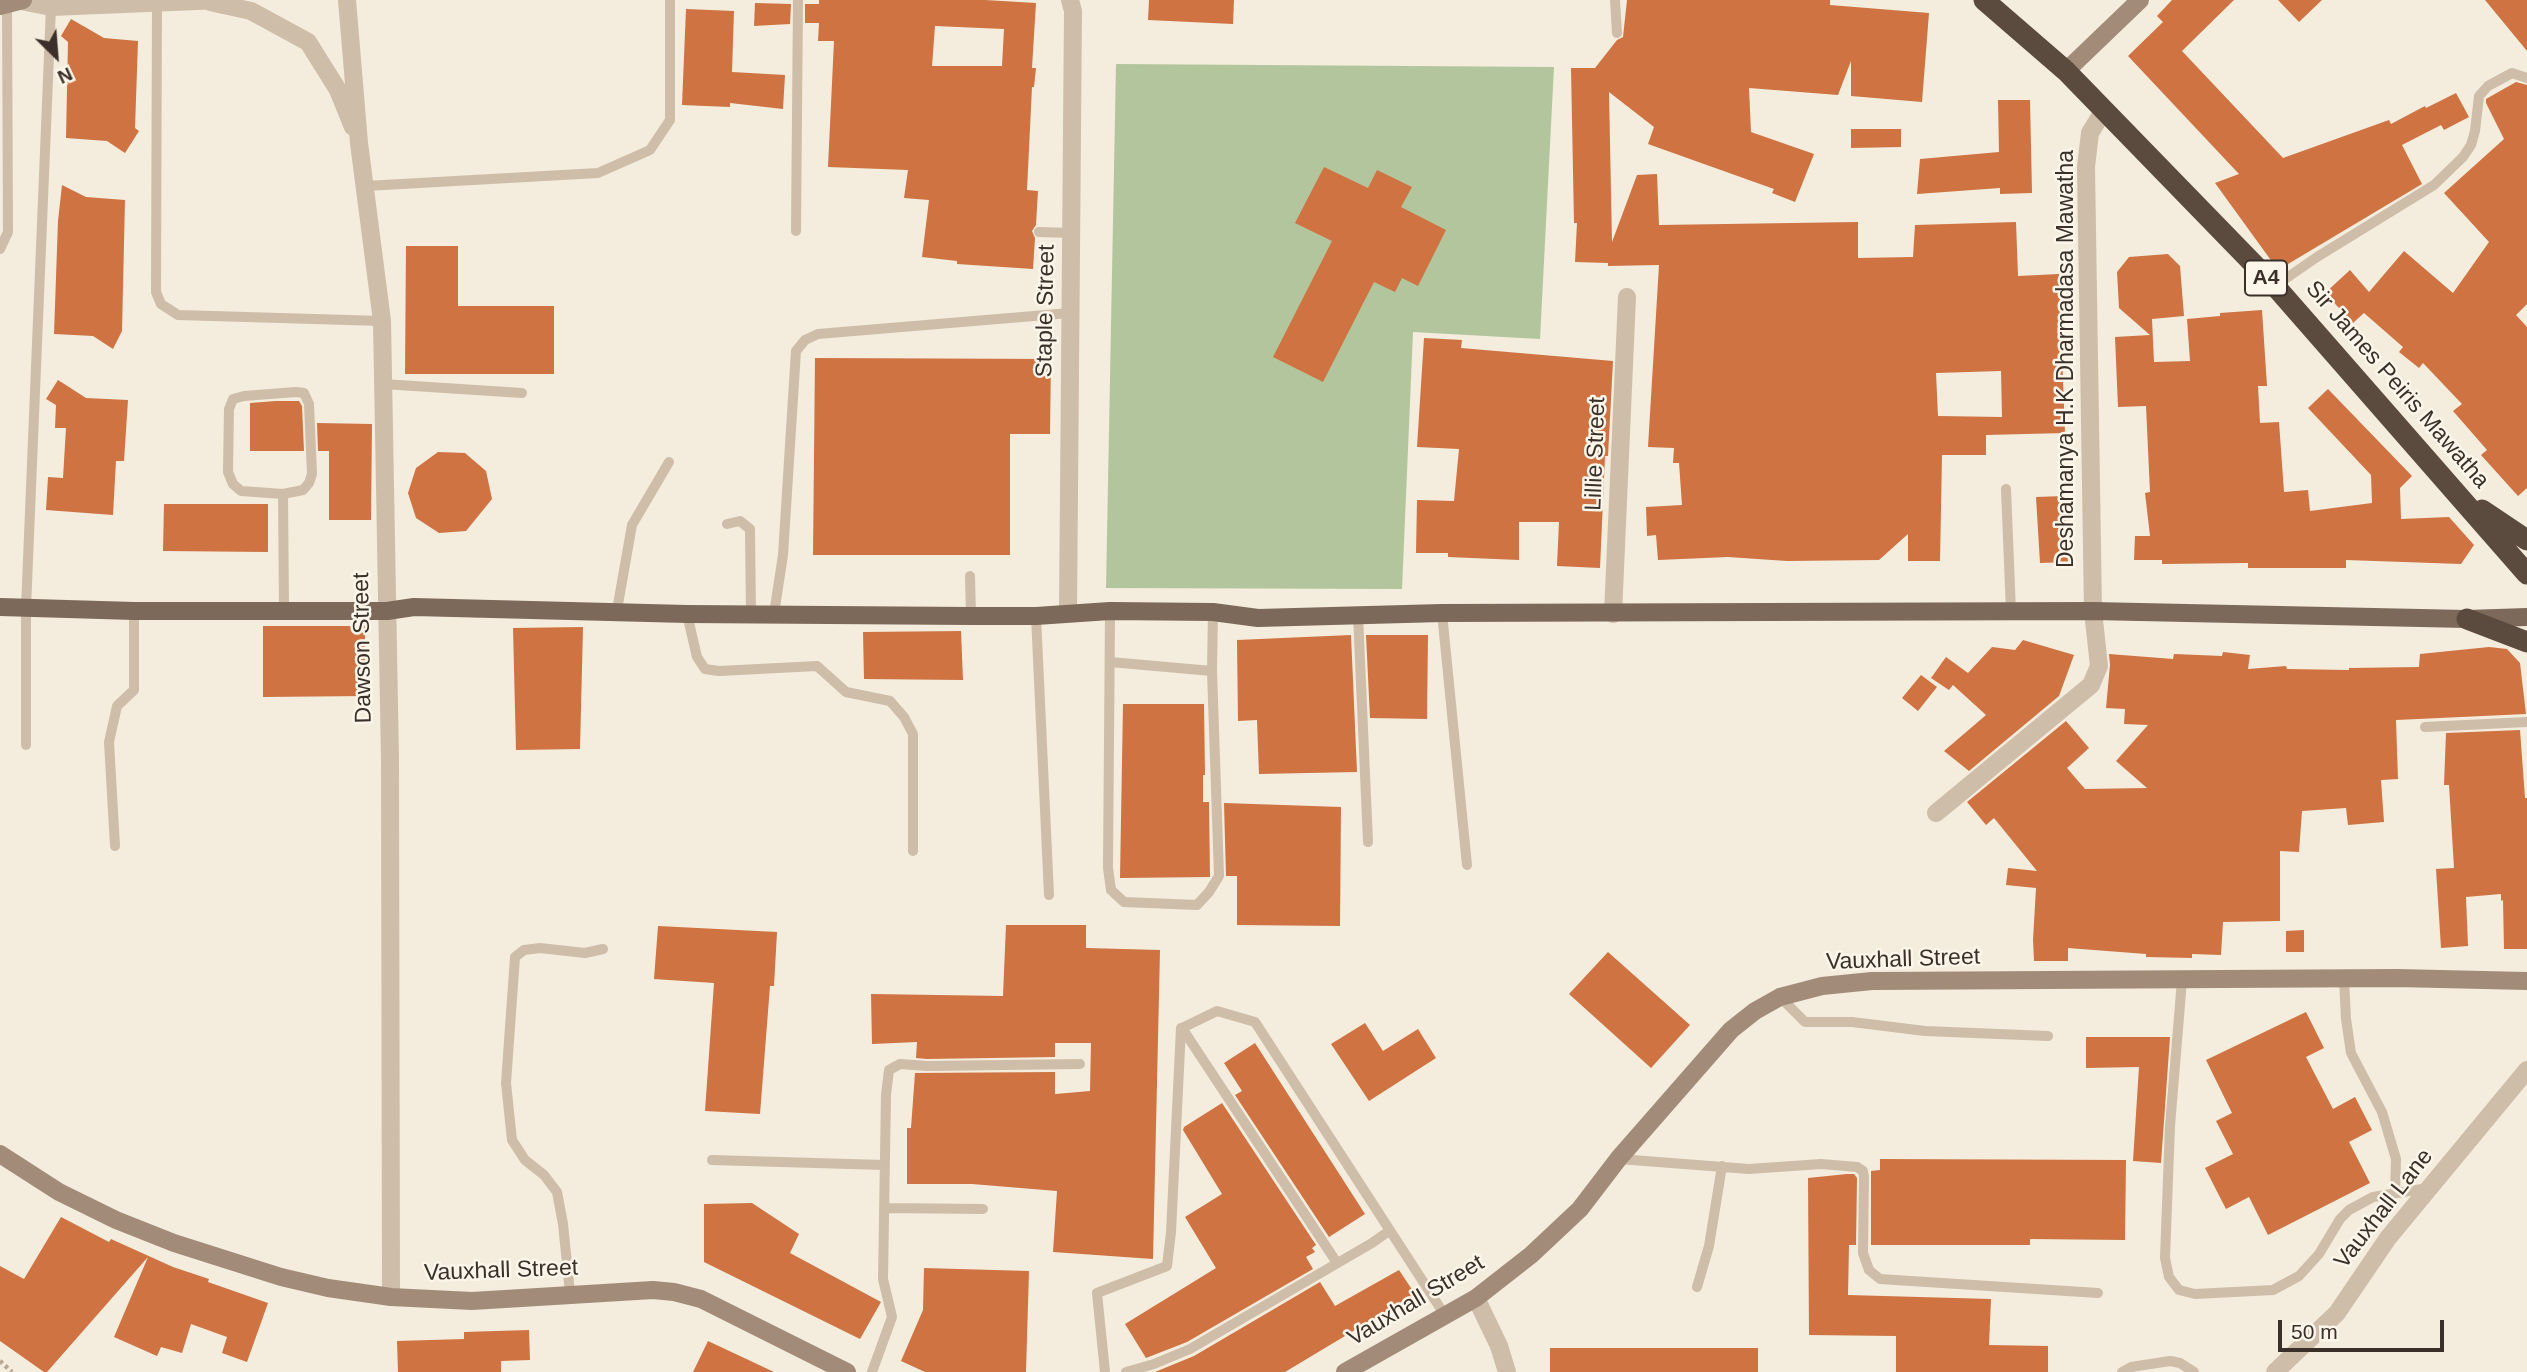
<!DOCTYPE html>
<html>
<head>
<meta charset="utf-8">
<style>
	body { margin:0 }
	#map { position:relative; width:2527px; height:1372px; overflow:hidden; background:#f4ecdd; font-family:Helvetica,sans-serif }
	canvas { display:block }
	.north { position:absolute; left:21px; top:21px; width:70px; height:70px; -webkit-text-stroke:5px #fbf5ea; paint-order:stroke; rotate:155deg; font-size:19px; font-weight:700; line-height:28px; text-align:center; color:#3a3029 }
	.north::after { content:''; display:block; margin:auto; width:24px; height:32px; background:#3a3029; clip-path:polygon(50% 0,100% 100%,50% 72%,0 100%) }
	.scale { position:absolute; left:2278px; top:1320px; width:166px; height:32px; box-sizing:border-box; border:4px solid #3a3029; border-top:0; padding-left:9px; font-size:21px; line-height:24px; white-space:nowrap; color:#3a3029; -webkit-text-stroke:5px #fbf5ea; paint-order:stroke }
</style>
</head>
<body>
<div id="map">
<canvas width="2527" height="1372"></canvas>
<div class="north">N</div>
<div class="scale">50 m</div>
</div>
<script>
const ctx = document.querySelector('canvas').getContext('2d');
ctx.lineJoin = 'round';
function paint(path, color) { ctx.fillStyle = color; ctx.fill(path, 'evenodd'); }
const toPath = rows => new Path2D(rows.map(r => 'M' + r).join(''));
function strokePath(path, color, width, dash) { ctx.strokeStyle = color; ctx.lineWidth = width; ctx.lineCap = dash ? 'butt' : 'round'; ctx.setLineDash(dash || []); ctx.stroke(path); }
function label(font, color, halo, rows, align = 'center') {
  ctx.font = font + ' Helvetica,sans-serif'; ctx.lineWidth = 5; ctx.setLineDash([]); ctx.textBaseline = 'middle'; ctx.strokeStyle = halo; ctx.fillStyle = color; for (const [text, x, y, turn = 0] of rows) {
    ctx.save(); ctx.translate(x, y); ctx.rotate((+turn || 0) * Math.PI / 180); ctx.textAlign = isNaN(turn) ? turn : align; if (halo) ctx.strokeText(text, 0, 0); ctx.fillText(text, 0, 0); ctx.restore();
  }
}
paint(toPath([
	[1116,64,1554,67,1540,339,1413,332,1402,589,1106,588]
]), '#b3c59c');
paint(toPath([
	[819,0,985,0,1036,3,1032,68,1036,68,1034,87,1032,87,1027,190,1038,191,1036,225,1032,231,1035,238,1033,269,957,264,957,261,922,257,929,200,904,198,908,170,828,167,834,41,818,41,819,23,805,23,805,4,819,4],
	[935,26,1004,29,1002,66,932,66],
	[1149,0,1234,0,1233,24,1148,20],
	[1627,0,1830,0,1830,5,1929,13,1922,102,1851,96,1851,61,1838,95,1749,88,1751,132,1814,154,1795,202,1772,193,1774,189,1648,144,1654,127,1609,92,1612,242,1637,175,1657,174,1659,225,1858,222,1858,258,1913,257,1915,225,2016,222,2018,276,2059,274,2065,433,1986,435,1986,455,1942,455,1940,561,1908,561,1908,534,1879,560,1787,561,1728,557,1658,560,1656,535,1647,536,1646,507,1682,505,1679,463,1673,463,1674,448,1648,447,1659,265,1608,266,1608,263,1575,262,1577,223,1574,223,1571,68,1595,68,1617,40,1623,37],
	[2001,371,2002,417,1938,416,1936,373],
	[2172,0,2234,0,2182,51,2283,158,2389,120,2391,124,2425,106,2426,108,2456,93,2469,117,2444,130,2441,125,2402,145,2422,184,2278,270,2215,183,2239,174,2128,56,2163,22,2157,16],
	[2278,0,2322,0,2299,22],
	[2485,0,2527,0,2527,51],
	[755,3,791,4,790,24,754,26],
	[686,9,734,11,732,72,785,75,783,109,730,103,730,107,682,105],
	[71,19,104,38,138,41,135,128,139,131,125,153,107,141,66,138,68,42,61,36],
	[2516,82,2527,85,2527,304,2516,315,2527,327,2527,488,2518,496,2481,455,2487,450,2453,411,2462,404,2423,363,2419,368,2399,352,2403,347,2364,313,2353,323,2325,293,2350,270,2369,292,2404,251,2453,293,2489,242,2444,193,2504,139,2486,103,2486,99],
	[1998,100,2030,100,2032,193,2000,194,2000,188,1917,194,1920,159,1999,152],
	[1851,129,1901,129,1901,147,1851,148],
	[1324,167,1368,188,1377,170,1412,187,1401,207,1446,230,1418,286,1402,278,1395,292,1374,282,1323,382,1273,357,1332,241,1295,223],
	[62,185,86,197,125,200,122,331,113,349,93,336,54,334,58,221],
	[406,246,458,246,458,306,554,306,554,374,405,374],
	[2168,254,2180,266,2184,316,2152,319,2154,362,2190,361,2187,319,2220,316,2220,313,2262,310,2267,386,2258,386,2260,423,2279,422,2284,492,2308,490,2310,511,2372,503,2371,475,2308,408,2328,389,2412,476,2400,488,2401,519,2449,517,2474,545,2461,564,2346,560,2346,568,2248,568,2248,563,2162,564,2162,560,2134,560,2135,536,2150,536,2145,493,2150,492,2146,406,2118,407,2115,337,2150,335,2119,308,2117,272,2129,257],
	[1424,338,1462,340,1461,348,1613,361,1608,456,1605,456,1600,568,1557,566,1559,522,1519,522,1519,560,1448,557,1448,553,1416,553,1417,500,1454,501,1459,449,1417,447],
	[815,358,1051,359,1050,434,1010,434,1010,555,813,555],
	[58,380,86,398,128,400,124,461,116,461,113,515,46,510,48,477,63,478,66,428,55,428,56,405,46,399],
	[276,401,299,401,302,406,304,451,250,451,250,403],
	[317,423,372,424,371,520,329,520,329,451,318,451],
	[438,452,465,453,486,471,492,499,466,531,439,533,416,518,408,493,416,468],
	[2064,496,2068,562,2040,563,2036,497],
	[164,504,268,504,268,552,163,551],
	[263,626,365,626,365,696,263,697],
	[583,627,580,749,516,750,513,628],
	[961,631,963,680,864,679,863,632],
	[1351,635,1357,772,1259,774,1257,720,1238,721,1237,640],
	[1366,635,1428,635,1427,719,1370,718],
	[2023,640,2074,655,2059,696,1969,771,1944,751,1986,715,1953,685,1949,690,1931,678,1946,657,1968,673,1992,647,2015,650],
	[2489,647,2507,649,2520,663,2526,714,2396,720,2398,779,2381,780,2384,822,2348,825,2346,808,2302,811,2299,852,2280,851,2280,921,2223,922,2221,955,2192,954,2192,958,2146,957,2146,954,2068,948,2068,961,2034,961,2033,940,2036,888,2006,885,2008,868,2037,871,1994,818,1986,825,1967,802,2066,721,2089,748,2067,768,2085,789,2147,788,2116,761,2148,725,2124,724,2125,709,2106,708,2110,665,2109,654,2173,659,2174,654,2222,656,2223,652,2250,655,2248,669,2286,666,2287,669,2349,670,2349,668,2419,667,2420,654],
	[1921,675,1937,687,1918,711,1902,698],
	[1123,704,1204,704,1205,775,1203,775,1203,802,1209,802,1210,877,1120,878],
	[2520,730,2525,798,2527,798,2527,949,2504,949,2503,900,2501,901,2501,894,2466,897,2468,946,2441,948,2436,869,2454,868,2449,785,2444,785,2446,733],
	[1224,803,1341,807,1340,926,1237,925,1237,876,1226,876],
	[1006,925,1086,925,1086,948,1160,950,1153,1259,1053,1252,1057,1191,972,1184,907,1184,907,1128,911,1128,915,1073,1055,1072,1055,1094,1090,1091,1091,1043,1055,1043,1055,1057,927,1059,916,1058,917,1042,872,1044,871,994,1003,996],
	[658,926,777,932,774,986,770,986,760,1114,705,1111,714,983,654,979],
	[2304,930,2304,952,2286,952,2286,931],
	[1608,952,1690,1025,1651,1068,1569,994],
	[2306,1012,2324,1048,2306,1057,2333,1109,2355,1097,2372,1130,2349,1142,2370,1183,2268,1235,2249,1197,2226,1209,2205,1168,2233,1154,2216,1121,2232,1113,2206,1060],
	[1365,1023,1383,1051,1418,1029,1436,1058,1369,1101,1331,1044],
	[2086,1037,2170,1037,2161,1163,2133,1161,2139,1067,2086,1068],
	[1255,1043,1365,1214,1329,1237,1235,1095,1242,1091,1224,1063],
	[1222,1103,1316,1245,1312,1248,1315,1252,1306,1257,1313,1269,1187,1342,1146,1358,1125,1324,1216,1268,1185,1217,1222,1194,1183,1130,1184,1127],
	[1880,1159,2126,1160,2125,1240,2030,1239,2030,1245,1871,1245,1871,1171,1880,1170],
	[1847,1174,1854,1174,1857,1178,1856,1245,1849,1245,1848,1295,1991,1299,1989,1345,2048,1346,2048,1372,1896,1372,1896,1336,1809,1335,1808,1178],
	[752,1203,799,1234,790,1253,881,1302,860,1339,704,1262,704,1204],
	[61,1217,109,1242,111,1239,173,1267,209,1279,208,1282,268,1303,247,1362,222,1353,227,1337,191,1324,182,1353,161,1347,157,1356,114,1337,148,1257,47,1372,44,1372,0,1341,0,1266,24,1279],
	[924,1268,1029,1271,1026,1372,925,1372,901,1361,923,1310],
	[1399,1270,1415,1294,1285,1372,1155,1372,1194,1356,1320,1282,1335,1306],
	[529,1330,530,1360,501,1361,501,1372,398,1372,397,1341,464,1339,464,1332],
	[708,1341,774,1372,693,1372],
	[1550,1348,1758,1348,1758,1372,1550,1372]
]), '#ce7341');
strokePath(toPath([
	[0,1361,12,1372]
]), '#baa792', 4.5, [3.5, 3.5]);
strokePath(toPath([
	[1615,0,1617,33],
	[157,3,156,292,161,304,178,315,382,321],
	[366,186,598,173,650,150,670,120,670,0],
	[796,231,798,0],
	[1039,232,1071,233],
	[0,249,8,232,7,6],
	[2275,286,2317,257,2434,185,2463,157,2471,145,2475,131,2479,96,2488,86,2512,73,2527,78],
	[383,384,522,393],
	[296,392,304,393,309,404,312,474,309,483,303,490,283,494,241,491,233,484,228,472,229,409,233,399,244,396,296,392],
	[2006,489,2011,612],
	[283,494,284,610],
	[727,524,740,521,750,529,751,614],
	[970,576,971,616],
	[617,610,632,525,669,462],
	[1110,611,1108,868,1111,890,1124,902,1197,905,1209,892,1219,876,1212,671,1213,612],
	[1442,613,1467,865],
	[687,614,697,657,705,669,719,671,817,666,846,692,890,701,904,717,913,734,913,851],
	[774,614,783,555,796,351,805,340,818,334,1070,313],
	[1358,615,1368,842],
	[1036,616,1049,895],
	[1110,662,1212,671],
	[2425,727,2527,722],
	[26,745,26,608,51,7],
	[115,846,109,742,117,706,134,690,134,611],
	[2344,979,2346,1019,2351,1053,2382,1112,2396,1159,2395,1193],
	[2182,980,2170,1126,2165,1258,2169,1277,2179,1290,2195,1294,2273,1290,2299,1276,2319,1254,2340,1219,2349,1210,2373,1197,2428,1188],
	[1780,997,1805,1022,1852,1022,1925,1031,2048,1036],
	[1619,1159,1749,1169,1821,1164,1857,1167,1863,1171,1864,1177,1863,1253,1869,1270,1880,1279,2098,1293],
	[712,1160,884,1165],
	[884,1208,983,1209],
	[1337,1263,1182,1028,1217,1011,1255,1022,1446,1317],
	[1697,1287,1709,1246,1722,1166],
	[570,1293,563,1224,557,1192,544,1175,525,1160,512,1140,506,1083,515,957,524,950,540,948,585,953,603,949],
	[872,1372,892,1317,883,1279,886,1095,889,1070,900,1064,927,1066,1080,1064],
	[1105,1372,1097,1293,1167,1266,1171,1232,1181,1028],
	[1126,1372,1154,1364,1190,1349,1372,1243,1389,1231],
	[2122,1372,2131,1367,2170,1361,2180,1363,2194,1372]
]), '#cebda8', 10);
strokePath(toPath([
	[347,0,359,143,382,321,390,760,391,1297],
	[21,1,51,7,221,0],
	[210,2,251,11,308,42,338,90,353,127],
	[1068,612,1073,11,1070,0],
	[1613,614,1627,297],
	[1936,813,2091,685,2099,666,2093,611,2086,167,2090,133,2104,110],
	[1476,1298,1499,1346,1507,1372],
	[2275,1372,2337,1313,2388,1238,2527,1070]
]), '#cebda8', 18);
strokePath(toPath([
	[0,6,23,0],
	[2066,71,2140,0],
	[0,1154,59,1192,116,1220,174,1243,281,1277,328,1288,391,1297,472,1301,653,1290,674,1292,701,1299,847,1372],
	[1345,1372,1476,1298,1531,1255,1580,1209,1619,1158,1731,1030,1755,1011,1780,997,1822,986,1872,981,2397,978,2527,981]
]), '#a28c79', 18);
strokePath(toPath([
	[0,607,134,611,387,611,414,607,687,614,971,616,1036,616,1110,611,1213,612,1258,618,1442,613,2093,611,2467,619,2527,617]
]), '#7d6959', 18);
strokePath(toPath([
	[1984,0,2066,71,2275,286,2527,574],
	[2482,510,2527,540],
	[2467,619,2527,642]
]), '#5b4b3f', 21);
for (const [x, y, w] of [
	[2266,278,42]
]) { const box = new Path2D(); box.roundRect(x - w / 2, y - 17.5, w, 35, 5); ctx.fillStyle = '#fbf5ea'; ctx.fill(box); strokePath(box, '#3a3029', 2); }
label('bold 21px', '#3a3029', null, [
	["A4",2266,278]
]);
label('23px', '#3a3029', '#fbf5ea', [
	["Staple Street",1046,311,-89],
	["Deshamanya H.K Dharmadasa Mawatha",2067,359,-90],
	["Sir James Peiris Mawatha",2397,385,49],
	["Lillie Street",1596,454,-88],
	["Dawson Street",363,648,-91],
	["Vauxhall Street",1903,960,-2],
	["Vauxhall Lane",2384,1209,-52],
	["Vauxhall Street",501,1271,-2],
	["Vauxhall Street",1416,1301,-31]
]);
</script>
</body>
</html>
